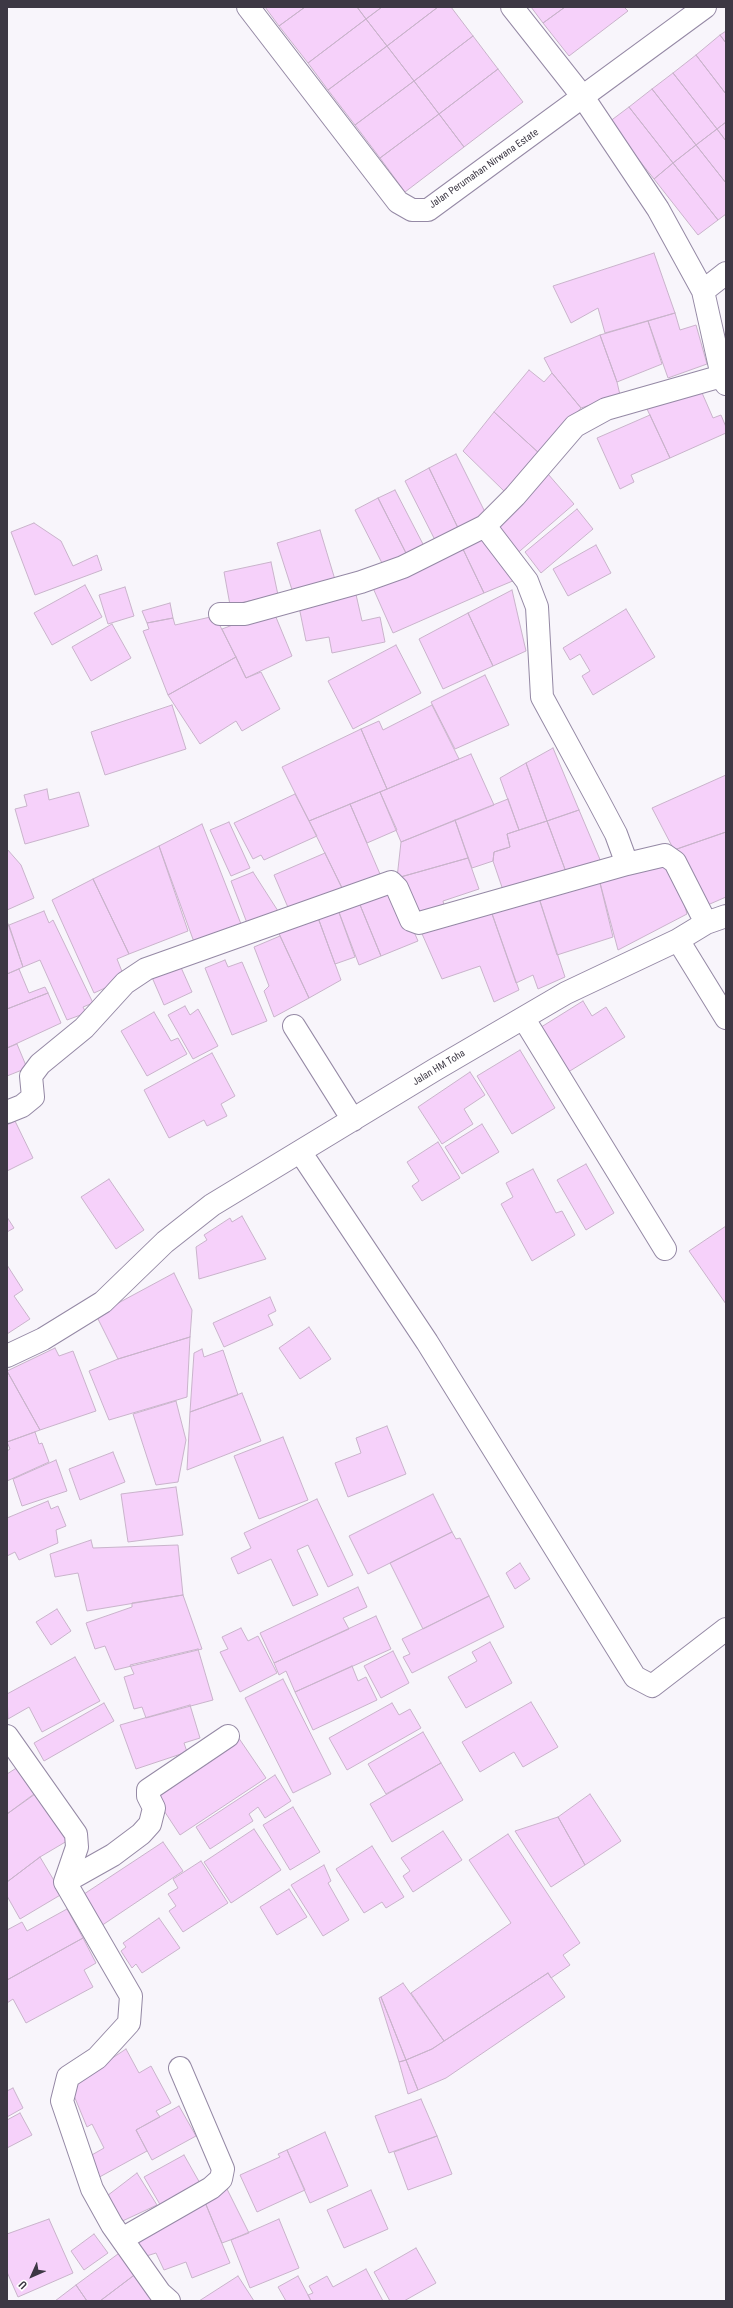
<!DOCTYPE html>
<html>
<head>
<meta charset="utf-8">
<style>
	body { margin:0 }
	#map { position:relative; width:733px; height:2308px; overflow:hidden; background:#f8f5fb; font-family:"Roboto Condensed",sans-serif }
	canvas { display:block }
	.frame { position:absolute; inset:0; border:8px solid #3d3844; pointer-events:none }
	.north { position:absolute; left:12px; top:2256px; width:40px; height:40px; -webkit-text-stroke:3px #fff; paint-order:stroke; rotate:225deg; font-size:11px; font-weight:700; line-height:16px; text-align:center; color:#3d3844 }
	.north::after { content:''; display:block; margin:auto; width:14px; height:18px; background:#3d3844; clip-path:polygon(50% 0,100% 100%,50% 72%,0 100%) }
</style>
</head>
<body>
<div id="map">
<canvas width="733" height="2308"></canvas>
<div class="frame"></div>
<div class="north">U</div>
</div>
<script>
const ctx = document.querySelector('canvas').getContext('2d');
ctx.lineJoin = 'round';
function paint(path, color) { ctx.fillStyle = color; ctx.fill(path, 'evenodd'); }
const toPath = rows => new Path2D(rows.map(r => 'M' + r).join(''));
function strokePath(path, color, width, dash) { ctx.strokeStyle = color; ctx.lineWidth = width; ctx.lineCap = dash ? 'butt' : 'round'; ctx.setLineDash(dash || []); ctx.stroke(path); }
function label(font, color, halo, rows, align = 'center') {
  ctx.font = font + ' "Roboto Condensed",sans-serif'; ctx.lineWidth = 3; ctx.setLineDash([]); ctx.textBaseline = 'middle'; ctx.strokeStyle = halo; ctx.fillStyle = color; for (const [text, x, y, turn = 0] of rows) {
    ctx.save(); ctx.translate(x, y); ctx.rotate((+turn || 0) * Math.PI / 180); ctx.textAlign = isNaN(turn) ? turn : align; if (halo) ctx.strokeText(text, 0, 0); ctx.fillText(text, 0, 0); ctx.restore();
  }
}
const building = toPath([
	[265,7,305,7,279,26,265,7],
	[305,7,357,7,366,19,308,63,279,26,305,7],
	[357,7,382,7,366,19,357,7],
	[382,7,438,7,387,46,366,19,382,7],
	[438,7,451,7,473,36,414,81,387,46,438,7],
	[531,7,565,7,543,23,531,7],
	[565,7,624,7,628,11,569,56,543,23,565,7],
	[366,19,387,46,328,90,308,63,366,19],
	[726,31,726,43,720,35,726,31],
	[720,35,726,43,726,94,696,55,720,35],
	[473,36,498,69,439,114,414,81,473,36],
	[387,46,414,81,355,125,328,90,387,46],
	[696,55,726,94,726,122,717,129,673,73,696,55],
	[498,69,523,102,464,147,439,114,498,69],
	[673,73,717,129,696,145,652,89,673,73],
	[414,81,439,114,380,158,355,125,414,81],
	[652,89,696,145,673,163,629,107,652,89],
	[629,107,673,163,654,179,609,122,629,107],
	[439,114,464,147,405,192,380,158,439,114],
	[726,122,726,141,717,129,726,122],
	[717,129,726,141,726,183,696,145,717,129],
	[696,145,726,183,726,214,718,220,673,163,696,145],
	[673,163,718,220,698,235,654,179,673,163],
	[654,253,675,313,605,333,598,308,571,323,553,286,654,253],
	[675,313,680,330,696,325,707,364,668,378,648,321,675,313],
	[648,321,662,364,617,382,600,335,648,321],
	[600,335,617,382,620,395,581,408,552,373,544,358,600,335],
	[529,370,544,382,552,373,581,408,540,454,494,412,529,370],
	[699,386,713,418,721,415,726,427,726,433,670,458,647,409,699,386],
	[494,412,540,454,505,492,463,451,494,412],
	[650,415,670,458,631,475,634,482,620,489,597,438,650,415],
	[456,454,487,516,459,530,429,468,456,454],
	[429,468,459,530,436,542,405,481,429,468],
	[548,474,574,504,513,557,487,527,548,474],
	[395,490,425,548,408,557,378,498,395,490],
	[378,498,408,557,385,569,355,510,378,498],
	[577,509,593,529,541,573,525,552,577,509],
	[34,523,61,541,73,566,97,555,102,570,35,595,11,532,34,523],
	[320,530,336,583,294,596,277,543,320,530],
	[486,533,515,580,484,593,461,545,486,533],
	[461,545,484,593,393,633,373,588,461,545],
	[596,545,611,573,568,596,553,569,596,545],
	[271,562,278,595,230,605,224,572,271,562],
	[85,585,102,617,52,645,34,613,85,585],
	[125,587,134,616,108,624,99,595,125,587],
	[355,590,362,621,380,617,385,642,332,653,329,637,306,641,298,602,355,590],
	[512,590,526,651,493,666,468,613,512,590],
	[170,603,173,618,147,623,142,611,170,603],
	[626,609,655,657,593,695,582,676,590,671,580,654,570,660,563,648,626,609],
	[273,610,292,656,246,678,222,629,273,610],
	[468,613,493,666,443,689,419,639,468,613],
	[215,616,236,657,168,695,143,631,149,629,147,623,173,618,175,625,215,616],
	[112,624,131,658,91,681,72,647,112,624],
	[396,645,421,693,353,729,328,681,396,645],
	[236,657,246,678,261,672,280,709,242,731,236,721,200,744,168,695,236,657],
	[485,675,509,725,455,749,431,702,485,675],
	[172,705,186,749,105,775,91,732,172,705],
	[432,705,459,759,387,789,361,729,379,721,383,730,432,705],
	[361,729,387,789,309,821,282,767,361,729],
	[553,748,579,810,547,821,526,763,553,748],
	[471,754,494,805,401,842,380,792,471,754],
	[526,763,547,821,519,830,500,778,526,763],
	[726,775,726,832,674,850,652,808,726,775],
	[47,789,49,800,79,792,89,826,25,844,15,809,27,806,24,795,47,789],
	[380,792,397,830,367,843,350,804,380,792],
	[295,794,317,836,264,860,261,855,253,859,234,823,295,794],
	[508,799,519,830,507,834,510,847,494,852,493,861,472,868,455,820,508,799],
	[350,804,380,874,343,890,309,821,350,804],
	[579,810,604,869,569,880,547,821,579,810],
	[455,820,468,858,397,878,401,842,455,820],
	[547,821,569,880,505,896,493,861,494,852,510,847,507,834,547,821],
	[229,822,250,868,231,876,210,830,229,822],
	[202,824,241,924,194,942,159,846,202,824],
	[726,832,726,897,703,907,674,850,726,832],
	[159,846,188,931,129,954,93,879,159,846],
	[7,849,21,865,34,898,7,910,7,849],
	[325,853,343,890,290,912,274,875,325,853],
	[468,858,479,889,443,901,445,910,418,918,397,878,468,858],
	[661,863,679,885,687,914,618,950,599,879,661,863],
	[253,872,278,911,247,923,231,881,253,872],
	[93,879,129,954,117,959,125,979,94,993,52,900,93,879],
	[599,879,613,937,557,955,538,895,599,879],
	[394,886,418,941,381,956,358,900,394,886],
	[538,895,565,977,538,989,533,975,516,983,490,908,538,895],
	[358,900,381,956,359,965,337,907,358,900],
	[337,907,355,957,335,964,317,915,337,907],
	[490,908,519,990,494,1002,480,966,442,979,419,927,490,908],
	[44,911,49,923,53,920,93,1003,83,1007,86,1013,67,1020,40,960,23,967,9,925,44,911],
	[317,915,341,980,309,998,275,925,317,915],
	[7,921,23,967,7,974,7,921],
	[280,936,309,998,274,1017,264,991,269,986,254,947,280,936],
	[225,960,228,967,242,962,267,1021,232,1035,205,968,225,960],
	[179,963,192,992,164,1005,151,975,179,963],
	[19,969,29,993,45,987,48,993,7,1009,7,974,19,969],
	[48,993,61,1023,7,1048,7,1009,48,993],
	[583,1001,592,1016,606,1007,625,1037,565,1074,538,1029,583,1001],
	[185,1006,190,1015,198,1009,218,1046,193,1059,168,1015,185,1006],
	[154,1012,171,1041,178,1038,187,1054,147,1076,121,1031,154,1012],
	[17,1044,27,1068,7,1076,7,1048,17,1044],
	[520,1050,555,1108,512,1134,477,1076,520,1050],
	[212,1053,235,1096,221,1104,227,1116,207,1126,204,1120,169,1138,144,1090,212,1053],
	[470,1072,485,1095,464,1109,473,1124,442,1144,418,1107,470,1072],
	[15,1121,33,1158,7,1171,7,1125,15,1121],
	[482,1124,499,1152,462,1174,445,1147,482,1124],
	[438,1142,460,1178,422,1201,412,1186,419,1181,407,1162,438,1142],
	[586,1164,614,1213,586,1230,557,1180,586,1164],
	[533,1169,556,1213,562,1211,575,1235,532,1261,501,1204,513,1197,506,1183,533,1169],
	[109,1179,144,1230,116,1249,81,1197,109,1179],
	[242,1216,266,1259,199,1279,196,1247,207,1240,204,1235,230,1218,232,1222,242,1216],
	[7,1217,14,1228,7,1232,7,1217],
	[726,1226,726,1304,689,1251,726,1226],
	[7,1265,23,1290,14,1296,30,1319,7,1334,7,1265],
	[174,1273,192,1310,190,1337,118,1359,96,1315,174,1273],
	[270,1297,276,1311,268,1315,273,1325,224,1347,213,1323,270,1297],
	[309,1327,331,1359,300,1379,279,1348,309,1327],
	[190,1337,187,1397,109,1420,89,1371,118,1359,190,1337],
	[55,1348,59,1356,73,1351,96,1411,40,1430,7,1371,55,1348],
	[202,1349,204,1357,223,1350,238,1395,190,1412,194,1353,202,1349],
	[7,1371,40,1430,7,1442,7,1371],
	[242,1393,261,1441,187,1470,190,1412,242,1393],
	[176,1401,186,1440,178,1482,156,1485,133,1414,176,1401],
	[387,1426,406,1474,348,1497,335,1463,361,1453,356,1438,387,1426],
	[35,1432,39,1444,42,1443,49,1462,7,1481,7,1451,10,1449,7,1442,35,1432],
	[283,1437,308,1500,259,1519,234,1456,283,1437],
	[113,1452,125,1482,80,1500,69,1469,113,1452],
	[56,1460,67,1491,22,1506,13,1479,56,1460],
	[176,1487,183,1535,128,1542,121,1494,176,1487],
	[433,1494,452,1532,368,1574,349,1536,433,1494],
	[317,1499,353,1575,328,1587,308,1545,297,1550,318,1595,293,1606,271,1559,238,1574,231,1558,251,1548,244,1533,317,1499],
	[48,1501,51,1509,58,1506,66,1526,56,1530,58,1543,19,1560,15,1552,7,1556,7,1518,48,1501],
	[452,1532,456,1539,460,1538,489,1596,423,1629,390,1563,452,1532],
	[91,1540,93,1548,178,1545,183,1595,87,1611,78,1573,55,1577,50,1554,91,1540],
	[520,1563,530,1579,515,1589,506,1573,520,1563],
	[358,1587,367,1607,343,1618,349,1629,274,1663,260,1633,358,1587],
	[183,1595,202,1649,115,1670,105,1646,95,1649,86,1623,132,1607,132,1603,183,1595],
	[489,1596,504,1627,412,1673,403,1657,410,1654,402,1639,489,1596],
	[57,1609,71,1631,51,1645,36,1622,57,1609],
	[376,1616,391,1649,295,1692,286,1671,279,1675,274,1663,376,1616],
	[241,1628,248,1641,258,1636,277,1673,240,1692,220,1652,228,1649,222,1637,241,1628],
	[490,1642,512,1683,466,1708,448,1677,477,1661,472,1652,490,1642],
	[198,1649,213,1700,146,1718,142,1707,134,1709,124,1677,134,1674,130,1665,198,1649],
	[393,1651,409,1683,381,1698,364,1666,393,1651],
	[75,1657,100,1701,42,1732,29,1707,8,1719,7,1694,75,1657],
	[352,1666,358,1681,366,1677,377,1700,313,1730,295,1692,352,1666],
	[283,1679,331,1774,293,1793,245,1698,283,1679],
	[531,1702,558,1747,523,1767,514,1752,480,1772,462,1742,531,1702],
	[104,1703,114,1721,44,1761,34,1743,104,1703],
	[392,1703,399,1715,410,1709,421,1728,347,1770,329,1738,392,1703],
	[190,1705,200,1738,184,1743,187,1752,136,1769,120,1725,190,1705],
	[423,1732,441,1763,386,1794,368,1764,423,1732],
	[236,1734,266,1778,180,1835,151,1791,236,1734],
	[441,1763,463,1800,392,1842,370,1804,441,1763],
	[18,1767,34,1794,7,1814,7,1774,18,1767],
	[275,1775,291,1801,265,1818,258,1807,249,1814,253,1821,210,1849,196,1827,275,1775],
	[38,1792,67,1841,40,1857,7,1882,7,1814,38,1792],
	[590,1794,621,1841,585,1865,558,1817,590,1794],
	[293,1807,320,1852,290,1870,263,1825,293,1807],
	[558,1817,585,1865,551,1887,515,1831,558,1817],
	[254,1829,281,1870,231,1903,204,1862,254,1829],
	[443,1831,462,1860,413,1892,403,1876,410,1871,401,1858,443,1831],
	[508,1834,580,1943,563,1955,570,1965,551,1978,548,1973,444,2041,411,1993,511,1923,469,1860,508,1834],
	[163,1842,183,1871,98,1928,78,1898,163,1842],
	[372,1846,404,1897,386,1908,382,1902,364,1913,336,1869,372,1846],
	[40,1857,62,1894,20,1919,7,1896,7,1882,40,1857],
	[201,1861,228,1903,183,1932,169,1911,176,1906,168,1894,178,1888,173,1879,201,1861],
	[324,1865,331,1881,328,1883,349,1920,323,1936,291,1885,324,1865],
	[289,1889,307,1917,277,1935,260,1907,289,1889],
	[67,1909,83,1938,7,1980,7,1930,22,1922,27,1931,67,1909],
	[159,1918,180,1948,142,1973,136,1964,132,1968,121,1951,126,1947,123,1943,159,1918],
	[83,1938,96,1963,84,1970,93,1987,26,2023,13,1999,7,2003,7,1980,83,1938],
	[548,1973,565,1997,446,2078,418,2090,406,2060,432,2049,548,1973],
	[403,1983,444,2041,432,2049,406,2060,381,1997,403,1983],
	[381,1997,406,2060,399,2062,379,1998,381,1997],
	[126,2049,139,2073,151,2066,171,2103,156,2111,160,2117,136,2130,147,2151,94,2180,83,2160,104,2148,92,2124,87,2127,70,2086,126,2049],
	[406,2060,418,2090,408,2094,399,2062,406,2060],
	[13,2088,23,2108,7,2117,7,2091,13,2088],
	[421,2099,437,2136,389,2153,375,2116,421,2099],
	[179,2106,196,2136,152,2160,136,2130,179,2106],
	[20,2113,32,2135,7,2148,7,2120,20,2113],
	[325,2132,348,2186,310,2203,287,2150,325,2132],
	[437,2136,452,2174,408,2190,394,2152,437,2136],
	[287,2150,305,2190,257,2212,240,2175,280,2157,278,2154,287,2150],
	[184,2155,201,2185,162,2208,144,2177,184,2155],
	[137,2173,157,2205,116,2224,103,2199,137,2173],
	[224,2183,249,2233,222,2243,202,2195,224,2183],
	[371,2190,388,2229,344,2248,327,2210,371,2190],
	[202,2195,230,2263,192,2278,186,2262,164,2270,156,2253,140,2258,132,2241,202,2195],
	[49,2219,73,2273,18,2297,7,2272,7,2234,49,2219],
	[279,2219,299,2268,250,2288,231,2240,279,2219],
	[94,2234,108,2253,84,2270,71,2251,94,2234],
	[416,2248,436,2283,404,2301,390,2301,374,2272,416,2248],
	[122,2251,137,2273,100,2301,87,2301,76,2285,122,2251],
	[366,2269,383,2301,311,2301,308,2295,313,2293,309,2286,327,2276,333,2287,366,2269],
	[137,2273,159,2301,100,2301,137,2273],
	[238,2276,254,2301,199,2301,238,2276],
	[298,2276,308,2295,311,2301,286,2301,278,2287,298,2276],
	[76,2285,87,2301,55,2301,76,2285]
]);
paint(building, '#f6d1fa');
strokePath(building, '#c9b3cb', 1);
const minor = toPath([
	[248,7,398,202,412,210,428,210,705,7],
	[512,7,583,97,658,209,703,291,722,376,726,384],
	[703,291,726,273],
	[220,614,245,614,361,582,403,567,485,526],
	[706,923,675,862,665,855,627,864,616,834,598,800,542,697,537,607,527,581,485,526,515,496,575,426,606,409,722,376],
	[678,940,726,1018],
	[524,1019,665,1249],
	[294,1026,353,1120],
	[7,1112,22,1106,33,1097,31,1076,40,1064,84,1028,125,983,146,969,391,882,397,888,411,920,419,923,627,864],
	[301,1153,427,1342,635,1677,652,1686,726,1629],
	[7,1356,43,1339,103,1302,165,1242,212,1205,436,1069,566,993,678,940,706,923,726,916],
	[7,1736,76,1834,77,1847,65,1882,131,1996,129,2023,97,2058,68,2077,62,2101,92,2189,112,2225,160,2293,169,2301],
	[65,1882,113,1855,141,1834,150,1824,154,1808,148,1796,148,1790,228,1736],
	[122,2239,211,2188,221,2179,223,2169,180,2068]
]);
strokePath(minor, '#9589a5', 24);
strokePath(minor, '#fff', 22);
label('10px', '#3d3844', '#fff', [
	["Jalan Perumahan Nirwana Estate",484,169,-35],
	["Jalan HM Toha",439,1068,-31]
]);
</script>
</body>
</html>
